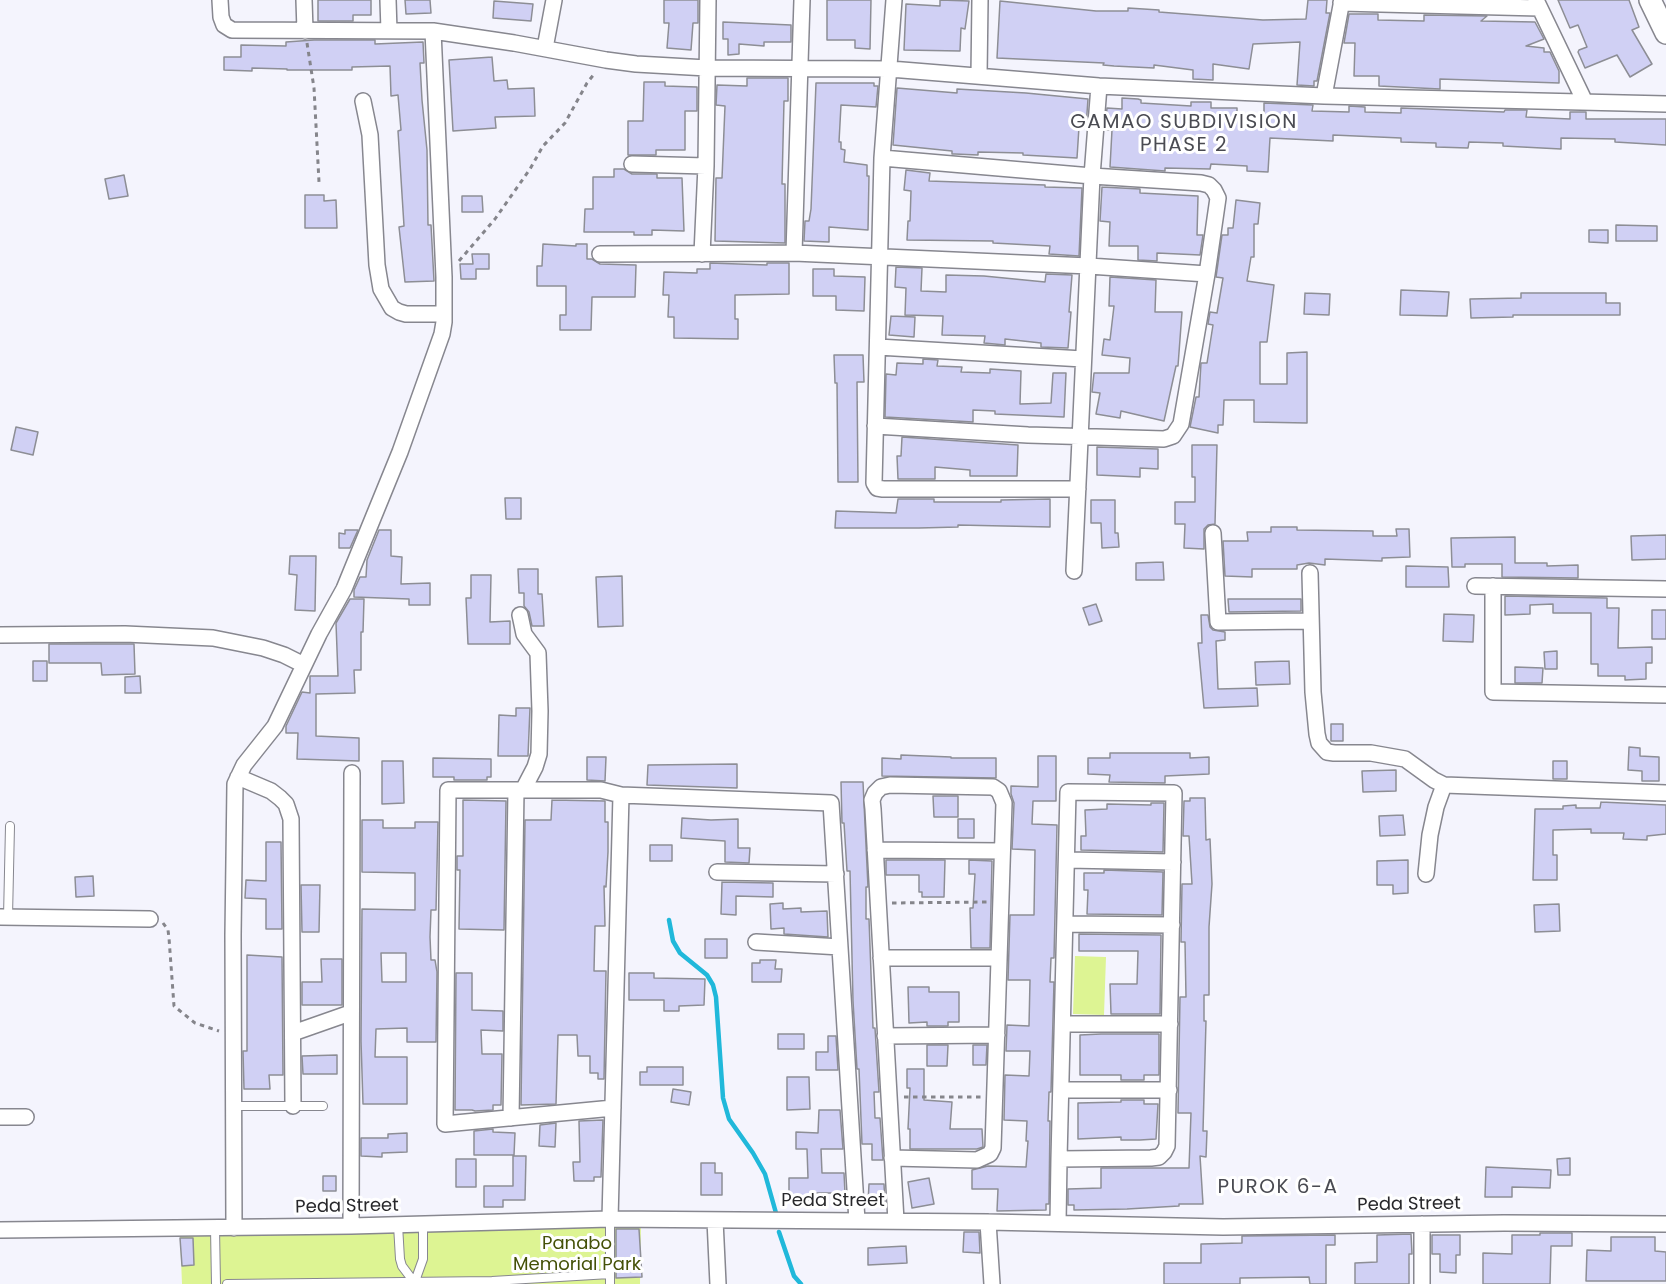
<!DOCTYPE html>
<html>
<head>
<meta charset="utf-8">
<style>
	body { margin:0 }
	canvas { display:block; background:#f4f4fd }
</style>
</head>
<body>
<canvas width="1666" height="1284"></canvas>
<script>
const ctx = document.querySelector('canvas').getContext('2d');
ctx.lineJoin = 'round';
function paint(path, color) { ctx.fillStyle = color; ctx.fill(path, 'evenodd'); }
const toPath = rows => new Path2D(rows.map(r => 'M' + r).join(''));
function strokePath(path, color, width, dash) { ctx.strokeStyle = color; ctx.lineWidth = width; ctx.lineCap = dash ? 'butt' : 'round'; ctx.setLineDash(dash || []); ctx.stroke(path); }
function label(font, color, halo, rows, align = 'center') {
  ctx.font = font + ' Poppins,sans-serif'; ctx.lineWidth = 6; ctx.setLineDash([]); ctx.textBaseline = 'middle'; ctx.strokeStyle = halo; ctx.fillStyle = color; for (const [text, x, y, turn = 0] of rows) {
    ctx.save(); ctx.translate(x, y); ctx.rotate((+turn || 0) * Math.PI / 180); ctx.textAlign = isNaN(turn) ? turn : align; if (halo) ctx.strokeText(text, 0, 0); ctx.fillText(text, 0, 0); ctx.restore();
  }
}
paint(toPath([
	[1075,956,1106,957,1104,1015,1073,1014],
	[641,1224,640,1284,182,1284,180,1235]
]), '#ddf493');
strokePath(toPath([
	[669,920,673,941,680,953,707,975,713,985,716,997,723,1098,729,1119,753,1153,765,1174,776,1213],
	[779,1232,794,1276,801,1284]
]), '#20b8da', 4.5);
const building = toPath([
	[318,0,371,0,371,15,353,15,353,21,318,21,318,0],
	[405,0,430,0,431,13,406,14,405,0],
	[664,0,698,0,698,23,693,23,691,50,667,48,669,23,664,23,664,0],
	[827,0,871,0,870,49,855,48,855,40,827,40,827,0],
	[940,0,969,1,965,29,961,28,960,51,904,50,906,4,940,6,940,0],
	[1308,0,1327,0,1326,13,1330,13,1317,81,1314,81,1314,86,1297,85,1300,42,1253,44,1249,69,1213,64,1213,80,1193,79,1193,70,1154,65,1154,68,1114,66,1103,65,1104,63,997,58,1000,1,1096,11,1128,11,1128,8,1159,10,1159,12,1263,20,1306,19,1308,0],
	[1558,0,1629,0,1639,27,1632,30,1652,64,1630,77,1617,55,1585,68,1578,52,1579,50,1587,47,1578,25,1570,28,1558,0],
	[494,1,533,4,531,21,493,18,494,1],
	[1349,14,1378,14,1378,20,1424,21,1424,15,1487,16,1481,21,1535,22,1544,39,1526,46,1544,48,1544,52,1550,52,1559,71,1559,83,1440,79,1440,89,1379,86,1379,76,1354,76,1355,43,1344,43,1349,14],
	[723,22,791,25,791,42,764,42,764,46,739,44,739,54,728,55,728,39,723,39,723,22],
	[314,40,375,40,375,44,423,42,424,63,420,63,422,100,427,150,428,225,431,225,434,281,405,282,399,227,404,226,398,131,401,130,398,95,391,96,390,66,352,67,352,70,287,70,287,69,252,68,252,71,224,70,224,57,241,57,241,45,286,46,286,42,314,40],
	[492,57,494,81,507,80,508,89,534,88,535,116,495,117,496,128,453,131,449,60,492,57],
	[747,78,788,78,788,101,784,101,782,184,785,184,785,243,715,241,716,178,722,178,725,106,716,105,717,85,747,86,747,78],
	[644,82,665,82,665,86,697,87,697,111,685,111,685,150,656,150,656,155,628,155,628,121,643,121,644,82],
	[816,83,874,83,874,86,878,86,876,107,841,105,839,142,841,142,841,149,845,150,844,162,867,165,867,176,869,176,868,230,829,227,829,242,804,241,805,221,809,221,811,209,816,83],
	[897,88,957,93,957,89,1026,93,1088,99,1086,127,1079,127,1077,158,1023,155,1023,153,978,152,978,155,955,154,952,154,952,151,893,145,897,88],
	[1122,98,1138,99,1141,100,1141,103,1191,106,1191,102,1211,102,1211,108,1237,108,1237,116,1264,117,1264,103,1313,105,1312,111,1349,112,1349,106,1365,107,1365,112,1401,113,1401,108,1504,112,1505,110,1527,110,1526,117,1570,119,1570,112,1586,112,1586,119,1666,119,1666,145,1615,142,1615,139,1561,138,1561,149,1503,146,1503,143,1469,142,1468,148,1436,147,1436,143,1401,142,1401,138,1333,135,1333,141,1270,138,1268,172,1247,171,1247,166,1211,164,1210,169,1165,168,1165,171,1110,167,1112,130,1105,130,1107,108,1122,109,1122,98],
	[614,169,624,169,632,174,657,174,657,178,682,178,684,231,652,230,652,235,634,235,634,232,584,232,585,209,593,209,593,177,614,177,614,169],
	[906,170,930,173,929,181,1045,185,1045,187,1082,188,1079,256,1049,254,1050,246,993,243,993,241,907,240,908,221,910,221,911,191,904,190,906,170],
	[124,175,128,196,109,199,105,179,124,175],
	[1102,187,1140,189,1140,193,1198,196,1197,235,1203,235,1200,255,1157,253,1157,261,1138,260,1138,246,1109,246,1110,222,1100,221,1102,187],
	[305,195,324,195,324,201,336,200,337,228,305,228,305,195],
	[462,196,482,196,483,212,462,212,462,196],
	[1236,200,1260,203,1258,224,1254,224,1254,257,1251,257,1247,281,1274,285,1267,342,1260,342,1260,384,1287,384,1287,353,1307,352,1307,423,1254,422,1254,400,1224,400,1223,425,1218,425,1218,433,1190,427,1196,397,1199,397,1201,363,1207,363,1213,325,1208,324,1210,312,1217,313,1223,278,1216,277,1222,235,1228,235,1228,228,1233,228,1236,200],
	[1616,225,1657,226,1657,241,1616,241,1616,225],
	[1589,230,1608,230,1608,243,1589,242,1589,230],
	[543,244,576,246,576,244,587,244,587,259,592,259,600,264,636,265,635,297,592,297,591,330,560,330,560,315,566,315,566,286,537,286,537,266,542,266,543,244],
	[472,254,489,254,489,269,476,269,476,279,461,279,460,264,473,264,472,254],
	[710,263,767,265,767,263,789,263,789,294,735,295,735,319,738,319,738,339,674,338,674,317,668,317,669,295,663,295,664,272,697,273,697,269,710,269,710,263],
	[896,267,922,268,921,291,946,292,946,275,984,276,1045,282,1046,274,1072,275,1069,312,1071,312,1068,348,1041,347,1041,343,1005,339,1005,345,984,343,985,336,942,335,943,316,905,315,906,288,895,287,896,267],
	[813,269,834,269,834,276,865,277,864,311,836,310,836,296,813,296,813,269],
	[1110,277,1156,280,1155,312,1182,312,1178,366,1176,366,1164,421,1121,411,1120,418,1096,414,1100,393,1092,392,1094,373,1129,373,1130,358,1102,355,1104,339,1110,340,1114,306,1109,306,1110,277],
	[1401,290,1449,292,1447,316,1400,315,1401,290],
	[1305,293,1330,294,1329,315,1304,314,1305,293],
	[1521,293,1606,293,1606,303,1620,303,1620,315,1513,315,1513,317,1471,318,1470,299,1521,298,1521,293],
	[891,316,915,317,914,337,889,335,891,316],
	[834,355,863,355,864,382,857,382,858,482,838,482,837,383,835,383,834,355],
	[923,359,938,360,937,366,962,367,961,372,990,373,990,369,1021,371,1020,404,1051,403,1053,373,1066,373,1064,417,995,414,995,411,973,410,973,422,885,417,886,374,896,375,897,363,923,364,923,359],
	[16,427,38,432,33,455,11,450,16,427],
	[902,437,1018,445,1017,476,970,476,970,470,935,467,935,479,898,479,897,456,901,456,902,437],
	[1192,445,1217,445,1215,524,1208,525,1204,529,1204,549,1184,548,1185,524,1175,524,1175,502,1195,502,1195,477,1192,477,1192,445],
	[1097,447,1158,449,1158,469,1140,468,1140,477,1097,475,1097,447],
	[505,498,521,498,521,519,506,519,505,498],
	[898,499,934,499,934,502,1001,502,1001,500,1050,499,1050,527,958,525,958,527,919,528,835,528,836,511,896,513,898,499],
	[1091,500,1115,500,1115,533,1118,533,1119,547,1102,548,1101,523,1091,523,1091,500],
	[1271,527,1297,527,1297,530,1373,531,1373,536,1397,536,1396,529,1409,529,1410,557,1382,558,1382,561,1325,559,1325,565,1309,563,1297,565,1297,569,1252,569,1252,577,1225,576,1223,541,1248,541,1247,532,1271,532,1271,527],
	[345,530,358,530,350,548,339,548,339,533,345,534,345,530],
	[379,530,391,530,391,556,402,557,401,584,430,583,430,605,409,605,409,599,354,597,354,590,360,577,366,577,367,560,379,530],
	[1666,535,1666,559,1632,560,1631,536,1666,535],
	[1515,537,1515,563,1547,563,1547,566,1578,565,1578,578,1502,577,1502,564,1465,564,1465,567,1452,567,1451,538,1515,537],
	[290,556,316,556,315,611,295,610,297,575,289,574,290,556],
	[1163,562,1164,580,1136,580,1136,563,1163,562],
	[1406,566,1448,567,1449,587,1406,587,1406,566],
	[518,569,538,569,538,594,542,594,544,626,532,626,529,612,524,606,524,593,519,593,518,569],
	[471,575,491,575,490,622,510,621,510,644,468,644,466,598,471,598,471,575],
	[622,576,623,626,598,627,596,577,622,576],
	[1505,596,1607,598,1607,608,1619,608,1618,648,1652,647,1652,663,1646,663,1646,679,1625,680,1625,676,1598,676,1598,664,1591,664,1591,613,1553,613,1553,604,1530,605,1530,614,1505,615,1505,596],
	[350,599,364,599,363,632,361,632,361,670,354,670,355,693,316,694,316,736,359,738,359,761,297,759,298,733,286,733,286,726,302,692,310,693,310,676,338,676,336,623,350,599],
	[1228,599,1301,599,1301,611,1229,612,1228,599],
	[1096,604,1102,621,1089,625,1083,608,1096,604],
	[1652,610,1666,610,1666,639,1652,639,1652,610],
	[1444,614,1474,615,1473,642,1443,641,1444,614],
	[1201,615,1208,615,1210,627,1213,630,1225,632,1225,640,1216,641,1218,689,1257,688,1258,706,1204,708,1198,643,1202,643,1201,615],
	[49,644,134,644,135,674,102,675,101,663,49,663,49,644],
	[1557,651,1557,669,1545,669,1544,652,1557,651],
	[33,661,47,661,47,681,33,681,33,661],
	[1289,661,1290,684,1256,685,1255,662,1289,661],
	[1515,667,1543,668,1542,683,1515,683,1515,667],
	[140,676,141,693,125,693,125,677,140,676],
	[516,708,530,708,528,756,498,756,499,715,516,716,516,708],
	[1331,724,1343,724,1343,741,1331,741,1331,724],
	[1629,747,1640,748,1640,756,1659,757,1659,781,1642,781,1642,771,1628,770,1629,747],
	[1110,753,1190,753,1190,758,1209,757,1209,774,1165,776,1165,783,1109,782,1110,775,1088,774,1088,758,1110,758,1110,753],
	[901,755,951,757,951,758,996,758,996,778,882,776,882,758,901,759,901,755],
	[1038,756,1056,756,1056,801,1033,801,1032,824,1057,825,1054,958,1051,958,1050,982,1054,982,1051,1092,1049,1092,1048,1121,1050,1121,1049,1204,1046,1204,1046,1210,997,1211,998,1189,972,1189,972,1170,988,1166,1026,1167,1028,1141,1026,1141,1027,1121,1004,1120,1005,1075,1029,1076,1030,1051,1006,1051,1007,1025,1029,1026,1030,980,1008,980,1010,915,1034,915,1035,850,1012,849,1014,803,1011,794,1011,786,1038,787,1038,756],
	[587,757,606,757,605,781,587,780,587,757],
	[433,758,491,759,491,777,487,777,487,780,454,780,454,777,433,777,433,758],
	[382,761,403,761,404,803,382,804,382,761],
	[1553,761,1567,761,1567,779,1553,779,1553,761],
	[737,764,737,788,647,785,648,765,737,764],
	[1396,770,1396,791,1363,792,1362,771,1396,770],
	[841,782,863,782,868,887,866,887,866,919,869,919,873,1028,875,1028,879,1092,874,1092,875,1118,880,1118,883,1160,872,1160,872,1144,862,1144,859,1069,857,1069,853,1001,850,871,847,871,844,823,842,823,841,782],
	[933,796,958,796,958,817,934,817,933,796],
	[1190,798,1205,798,1206,840,1210,839,1212,884,1209,927,1209,995,1204,995,1204,1021,1206,1021,1203,1131,1207,1131,1206,1157,1200,1156,1203,1204,1179,1204,1179,1206,1127,1209,1074,1210,1074,1205,1068,1205,1068,1189,1101,1188,1101,1168,1189,1168,1191,1113,1178,1113,1180,997,1186,997,1185,942,1181,942,1182,884,1192,884,1189,836,1183,836,1184,801,1190,801,1190,798],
	[463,800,506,801,504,930,459,929,460,870,457,870,457,856,463,856,463,800],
	[552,800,605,801,605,822,608,822,608,852,606,887,604,886,605,926,595,926,594,971,606,971,604,1079,598,1079,598,1073,590,1073,590,1056,578,1056,577,1035,558,1035,556,1104,521,1105,525,820,551,820,552,800],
	[1601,802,1666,805,1666,834,1647,836,1647,840,1623,839,1624,833,1591,833,1591,829,1553,830,1553,855,1557,855,1557,880,1533,880,1535,809,1563,809,1563,806,1576,805,1576,808,1600,808,1601,802],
	[1151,803,1164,803,1163,852,1081,850,1081,836,1086,836,1085,810,1107,809,1107,804,1151,805,1151,803],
	[1403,815,1405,835,1380,836,1379,816,1403,815],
	[682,818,711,820,738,819,738,848,750,848,749,863,725,862,725,841,681,838,682,818],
	[958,819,974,819,974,838,958,838,958,819],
	[362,820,383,820,383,828,415,828,415,822,438,822,436,910,431,910,430,937,431,960,435,960,437,972,436,1042,407,1042,407,1028,376,1029,375,1057,407,1057,407,1104,363,1104,361,1041,362,909,415,910,415,873,362,872,362,820],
	[381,953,406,953,406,982,382,982,381,953],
	[266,842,281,842,282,929,266,929,266,899,245,898,246,880,266,881,266,842],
	[650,845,672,845,672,861,650,861,650,845],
	[886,860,945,860,944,897,922,897,922,892,919,892,919,875,886,875,886,860],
	[969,860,992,861,990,948,971,948,970,908,973,908,975,874,969,874,969,860],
	[1408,860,1408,893,1393,894,1393,885,1377,885,1377,861,1408,860],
	[1104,870,1163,872,1162,915,1087,914,1088,890,1084,890,1084,873,1104,873,1104,870],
	[93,876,94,896,76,897,75,877,93,876],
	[722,882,773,883,773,897,736,896,736,915,721,914,722,882],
	[301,885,320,885,319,932,302,932,301,885],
	[783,903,783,909,801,908,801,912,827,911,828,937,784,934,784,928,771,929,770,904,783,903],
	[1559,904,1560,931,1535,932,1534,905,1559,904],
	[1079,934,1161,935,1160,1014,1111,1014,1110,984,1137,984,1138,951,1079,951,1079,934],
	[705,939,727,939,727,958,705,958,705,939],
	[247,955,282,957,283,1075,269,1075,270,1089,244,1089,243,1051,247,1051,247,955],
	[321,959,342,959,342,1005,302,1005,302,982,322,982,321,959],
	[760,960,776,960,775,969,782,969,781,982,752,982,752,963,760,963,760,960],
	[456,973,472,973,472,1010,503,1011,503,1031,481,1030,482,1054,502,1054,501,1105,493,1105,493,1110,475,1111,472,1110,455,1110,456,973],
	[629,973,654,973,654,978,705,979,704,1005,679,1006,679,1011,664,1011,664,1000,629,1000,629,973],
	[908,987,929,987,929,992,959,992,959,1022,948,1022,948,1026,927,1026,927,1022,909,1023,908,987],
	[778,1034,804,1034,804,1049,778,1049,778,1034],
	[1101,1034,1159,1034,1159,1075,1144,1075,1144,1080,1121,1080,1121,1075,1080,1075,1080,1035,1101,1034],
	[828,1036,836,1036,838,1070,816,1070,816,1052,828,1052,828,1036],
	[927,1045,948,1045,947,1066,927,1066,927,1045],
	[973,1045,987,1045,986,1065,973,1065,973,1045],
	[337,1055,337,1074,303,1074,302,1056,337,1055],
	[647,1067,683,1067,683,1085,640,1085,640,1072,647,1072,647,1067],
	[907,1069,924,1069,924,1100,952,1102,950,1129,982,1129,983,1147,977,1149,910,1149,910,1129,908,1129,910,1088,907,1088,907,1069],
	[787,1077,809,1077,810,1109,787,1110,787,1077],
	[673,1089,691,1092,689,1105,671,1102,673,1089],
	[1121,1100,1144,1100,1144,1104,1158,1104,1156,1139,1140,1140,1121,1140,1121,1137,1078,1139,1078,1103,1121,1102,1121,1100],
	[819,1110,840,1110,843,1149,821,1149,822,1173,844,1173,845,1193,810,1193,810,1200,789,1200,789,1178,808,1178,807,1149,796,1149,796,1132,818,1133,819,1110],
	[603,1120,601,1177,594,1177,594,1181,574,1181,573,1162,580,1162,579,1121,603,1120],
	[556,1123,555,1147,539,1146,540,1125,556,1123],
	[493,1129,493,1132,515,1133,514,1155,474,1155,474,1131,493,1129],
	[407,1133,407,1152,382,1153,382,1157,361,1156,361,1138,388,1138,388,1134,407,1133],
	[513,1156,526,1156,525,1200,503,1200,503,1207,484,1207,484,1186,513,1186,513,1156],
	[1570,1158,1570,1175,1558,1175,1557,1159,1570,1158],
	[456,1159,476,1159,476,1187,456,1187,456,1159],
	[701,1163,715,1163,715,1173,722,1173,722,1195,701,1195,701,1163],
	[1486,1167,1551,1170,1550,1188,1512,1187,1512,1197,1485,1197,1486,1167],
	[323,1176,336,1176,336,1191,323,1191,323,1176],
	[929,1178,934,1204,912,1208,908,1182,929,1178],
	[869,1184,884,1184,885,1204,868,1203,869,1184],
	[616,1229,639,1229,642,1277,616,1278,616,1229],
	[964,1232,979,1232,980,1253,963,1252,964,1232],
	[1540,1233,1572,1233,1572,1246,1551,1246,1550,1284,1483,1284,1483,1253,1512,1254,1512,1235,1540,1235,1540,1233],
	[1411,1234,1412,1254,1409,1254,1409,1284,1355,1284,1355,1263,1377,1262,1377,1235,1411,1234],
	[1335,1235,1335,1245,1326,1245,1326,1284,1310,1284,1309,1277,1240,1278,1240,1284,1164,1284,1164,1263,1201,1263,1201,1244,1242,1243,1242,1236,1335,1235],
	[1432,1235,1460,1235,1460,1255,1456,1255,1456,1273,1440,1272,1440,1254,1432,1254,1432,1235],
	[1611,1237,1655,1237,1655,1251,1666,1252,1666,1281,1586,1281,1587,1250,1611,1251,1611,1237],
	[180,1238,193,1238,194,1265,182,1266,180,1238],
	[906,1246,907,1263,868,1265,868,1248,906,1246]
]);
paint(building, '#d0d0f4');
strokePath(building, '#8d8e95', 1.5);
const lane = toPath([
	[8,917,10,826],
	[233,1106,323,1106],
	[398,1225,400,1259,402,1266,414,1282],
	[215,1228,216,1284],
	[227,1284,492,1281,610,1274],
	[414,1284,423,1259,423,1225],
	[610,1284,610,1219]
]);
const street = toPath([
	[220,0,221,17,224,25,232,30,433,31,514,43,606,60,636,64,707,68,890,69,1099,86,1324,96,1666,104],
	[304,0,305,31],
	[388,0,389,31],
	[894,0,882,158,874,483,877,488,883,489,1078,489],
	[1536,0,1585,102],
	[1341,3,1539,8],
	[545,48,554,0],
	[979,76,980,0],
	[1324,96,1342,0],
	[363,101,370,135,377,265,381,289,392,308,399,312,406,314,444,314],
	[632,164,706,166],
	[794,253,802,0],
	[600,254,794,253,1089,266,1207,274],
	[702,254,706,166,708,0],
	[878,347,1083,359],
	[875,426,1028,435,1164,439,1173,436,1181,424,1207,274,1218,198,1214,190,1209,185,1201,183,1092,176,882,158],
	[1213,533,1218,622,1310,621],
	[1074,571,1092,176,1099,86],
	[1310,573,1313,692,1317,734,1319,743,1327,752,1334,753,1371,753,1405,759,1434,780,1444,785,1666,793],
	[1475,586,1666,589],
	[1493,586,1493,692,1666,695],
	[520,615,524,634,538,653,540,711,539,754,535,767,523,790],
	[0,635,125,634,213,638,263,648,284,655,304,665],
	[238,777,271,791,280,798,286,804,291,819,293,1106],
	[875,850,1002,851],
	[1067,860,1173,862],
	[717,872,836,874],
	[1426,874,1430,835,1436,807,1444,785],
	[0,917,150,919],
	[1065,924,1172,925],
	[756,942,840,947],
	[881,958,999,958],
	[1063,1024,1170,1024],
	[293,1033,350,1013],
	[885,1036,997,1035],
	[1061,1090,1169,1090],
	[613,1108,445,1124,448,790,601,790,621,795,831,803,857,1221],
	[0,1117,26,1117],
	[511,1118,516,790],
	[892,1158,977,1160,990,1154,993,1148,1004,803,999,791,993,787,890,785,881,787,875,793,872,800,873,809,896,1221],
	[610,1219,621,795],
	[715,1220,718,1284],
	[988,1222,992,1284],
	[1058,1223,1059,1159,1068,792,1174,793,1167,1146,1164,1152,1159,1157,1151,1158,1059,1159],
	[1422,1224,1422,1284],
	[351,1226,352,773],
	[234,1228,233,935,235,784,244,765,275,726,319,634,344,589,400,452,442,334,444,322,444,277,433,31],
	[0,1230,351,1226,610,1219,988,1222,1223,1227,1504,1223,1666,1224]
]);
const secondary = toPath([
	[1650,0,1666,33]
]);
strokePath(lane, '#87878f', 10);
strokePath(street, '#87878f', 18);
strokePath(secondary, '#87878f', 24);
strokePath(toPath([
	[307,43,314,88,319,182],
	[459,261,495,219,530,169,543,146,565,123,587,83,595,73],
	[892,903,987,902],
	[163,923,168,930,169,938,174,1006,195,1023,219,1031],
	[904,1097,981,1097]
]), '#85858b', 3, [4.5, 4.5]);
strokePath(lane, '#fff', 8);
strokePath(street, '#fff', 15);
strokePath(secondary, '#fff', 21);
label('18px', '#28282b', '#fff', [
	["Peda Street",833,1201],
	["Peda Street",1409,1205,-1],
	["Peda Street",347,1207,-1]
]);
label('18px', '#445107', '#fff', [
	["Panabo",577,1244],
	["Memorial Park",577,1265]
]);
ctx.letterSpacing = '1.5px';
label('20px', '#4a4b52', '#fff', [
	["GAMAO SUBDIVISION",1184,123],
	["PHASE 2",1184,146],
	["PUROK 6-A",1278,1188]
]);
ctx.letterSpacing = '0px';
</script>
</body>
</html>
